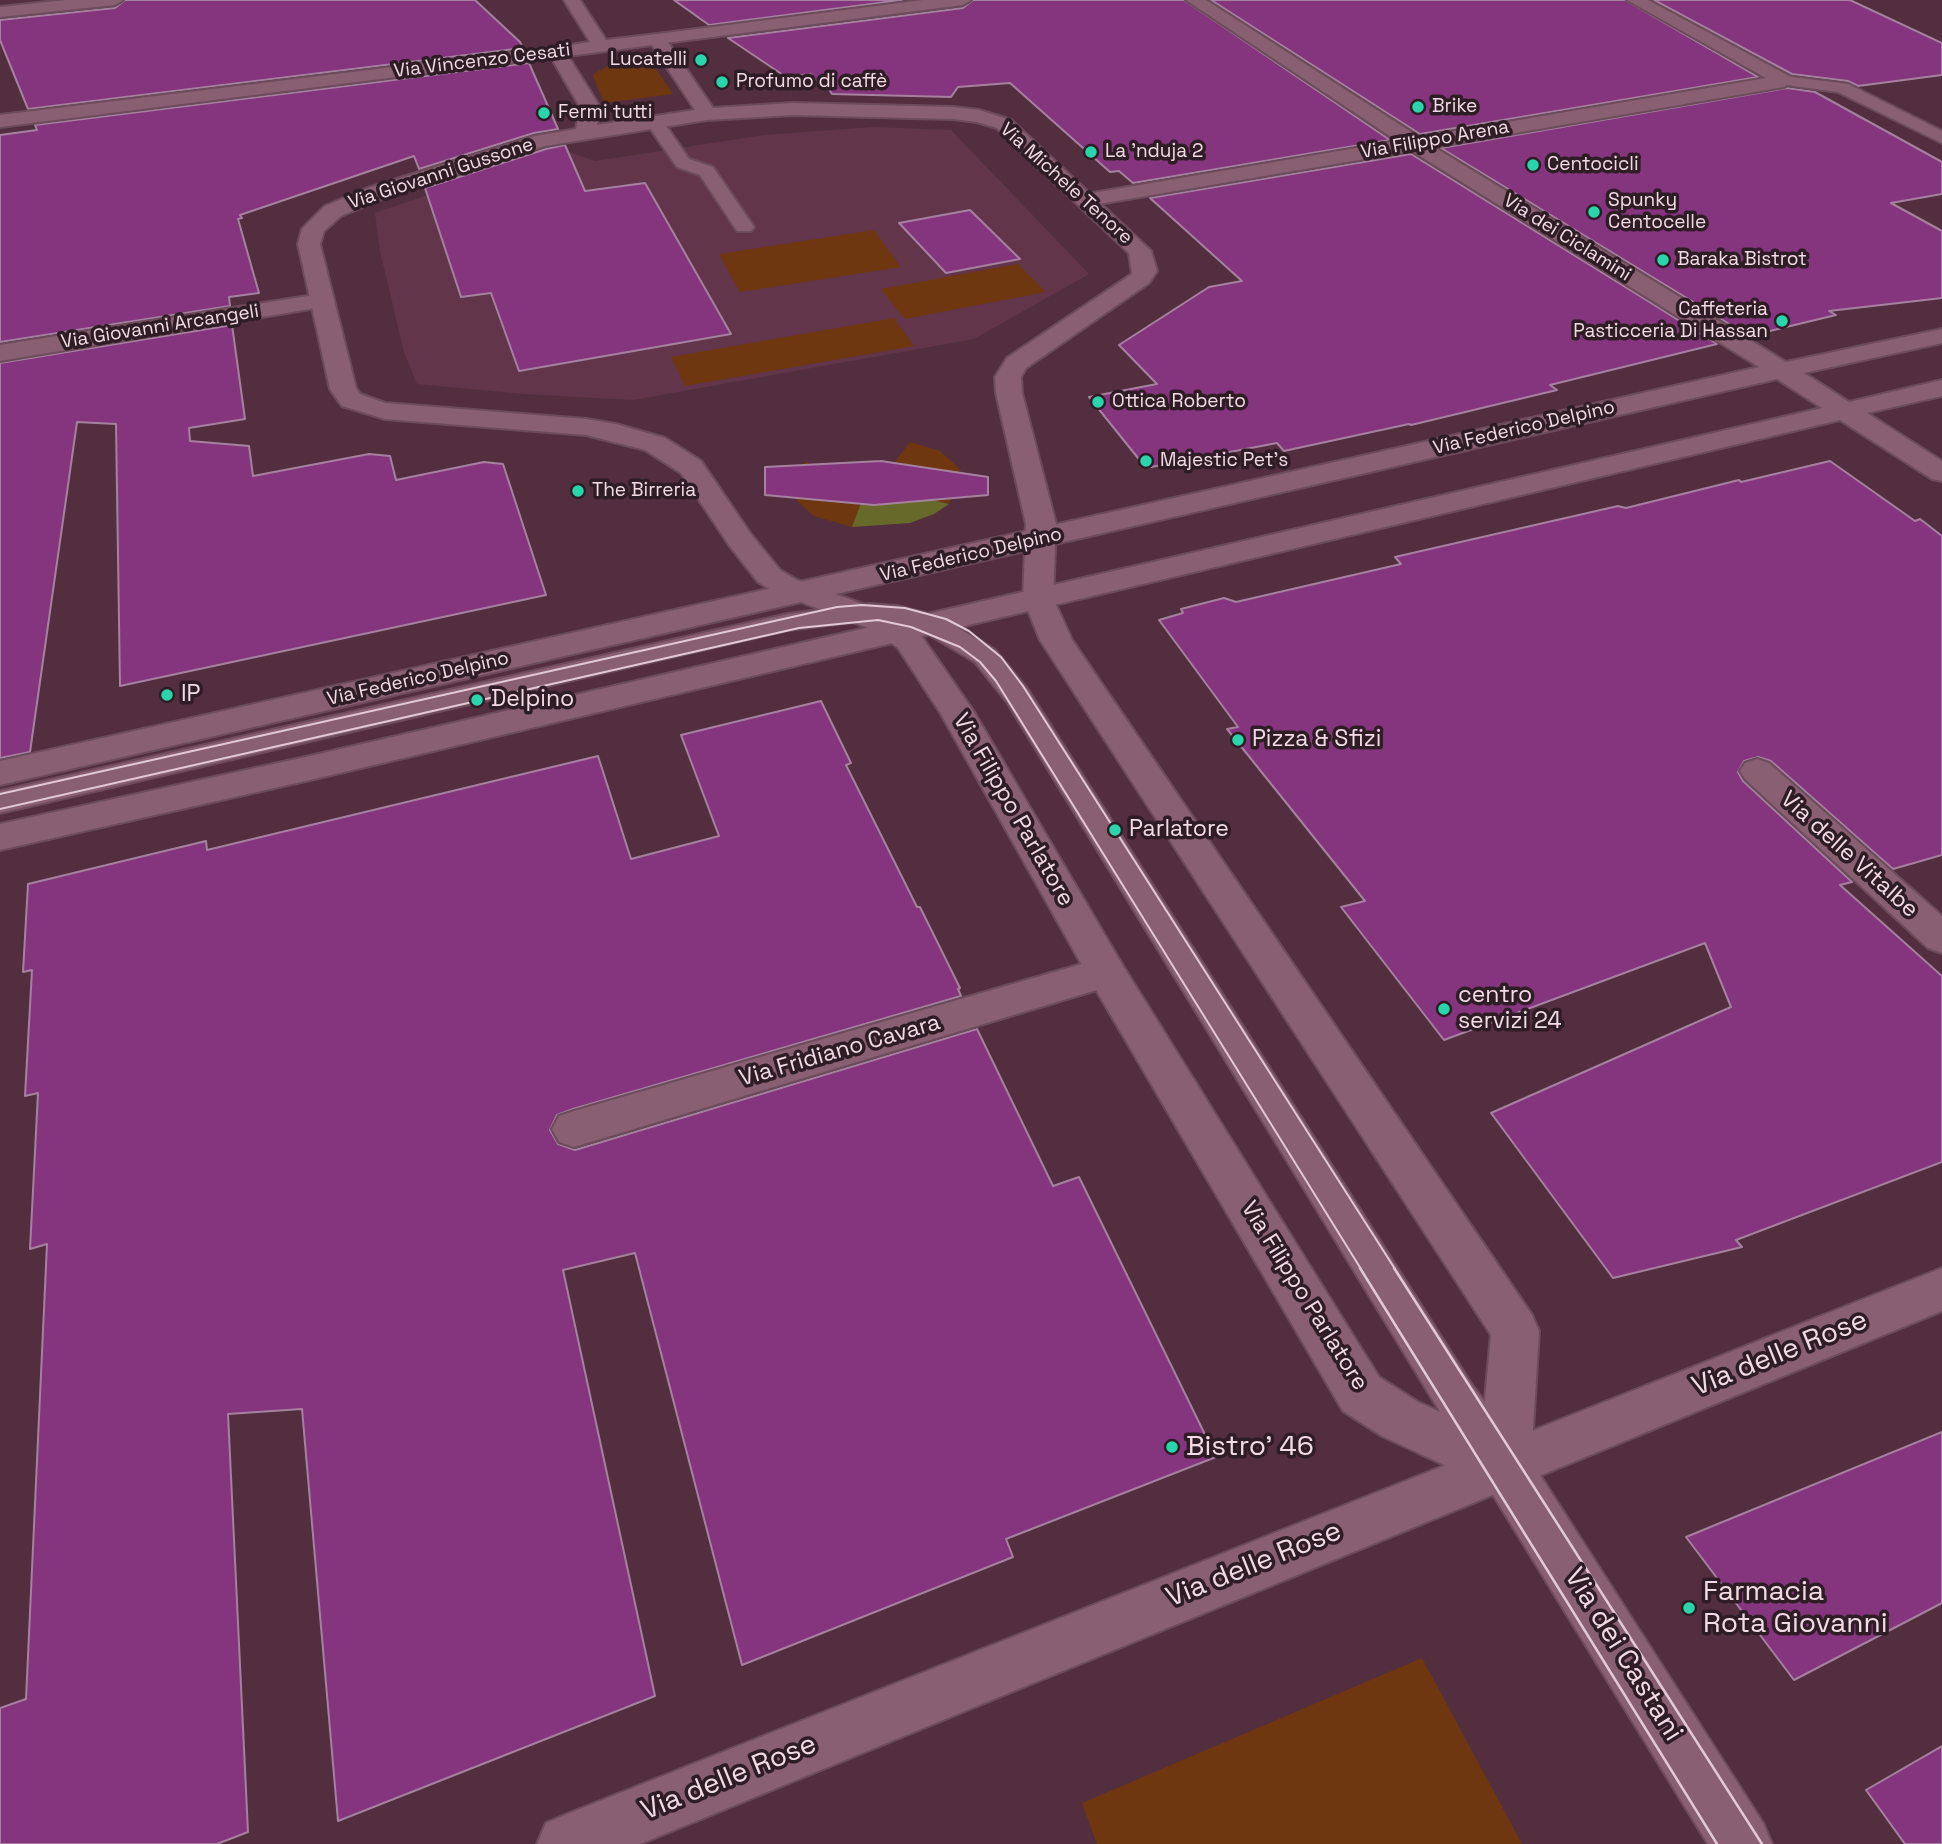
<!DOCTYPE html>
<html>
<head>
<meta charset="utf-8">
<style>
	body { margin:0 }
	canvas { display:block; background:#532e3f }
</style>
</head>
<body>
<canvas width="1942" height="1844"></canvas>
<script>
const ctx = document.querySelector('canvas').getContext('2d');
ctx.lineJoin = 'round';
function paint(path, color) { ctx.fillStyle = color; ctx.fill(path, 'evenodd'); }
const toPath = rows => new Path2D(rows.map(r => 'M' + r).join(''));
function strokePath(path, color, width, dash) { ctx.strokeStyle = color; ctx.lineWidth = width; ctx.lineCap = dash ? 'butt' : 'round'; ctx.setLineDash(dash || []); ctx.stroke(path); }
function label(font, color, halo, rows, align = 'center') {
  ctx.font = font + ' "Space Grotesk",sans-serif'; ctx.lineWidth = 7; ctx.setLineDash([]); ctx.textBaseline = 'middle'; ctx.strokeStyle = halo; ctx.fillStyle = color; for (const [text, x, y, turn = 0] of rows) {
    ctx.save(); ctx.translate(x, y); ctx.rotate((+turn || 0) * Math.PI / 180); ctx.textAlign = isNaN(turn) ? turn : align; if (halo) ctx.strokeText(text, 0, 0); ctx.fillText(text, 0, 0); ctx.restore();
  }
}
paint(toPath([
	[872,127,951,130,1089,274,974,339,633,400,524,394,417,384,404,352,380,251,375,213,492,173,569,152,595,161,764,135]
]), '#62354a');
paint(toPath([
	[637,63,656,69,673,94,604,103,593,76,595,73,610,65],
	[874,230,901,267,740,292,719,254],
	[1018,264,1046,292,905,319,881,289],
	[894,318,914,346,685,386,671,357],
	[910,442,940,451,959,468,961,478,949,504,910,494,905,467,894,463],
	[805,462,841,473,861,503,852,527,814,516,798,502,793,492,797,474],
	[1422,1658,1522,1844,1097,1844,1082,1803]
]), '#6e370f');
paint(toPath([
	[910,494,949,504,934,514,910,523,852,527,861,503]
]), '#67692b');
const building = toPath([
	[125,0,475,0,520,42,523,48,28,109,0,40,0,20,115,8,125,0],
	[674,0,902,0,709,25,674,0],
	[973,0,1184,0,1390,140,1133,183,1119,171,1110,172,1010,83,958,87,951,97,832,94,827,86,820,86,811,74,786,77,728,38,963,8,973,0],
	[1211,0,1625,0,1758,77,1420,134,1211,0],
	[1654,0,1850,0,1942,43,1942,75,1858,86,1848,81,1792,74,1654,0],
	[529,63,558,129,534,133,419,169,414,156,240,215,242,218,238,219,259,293,229,297,230,306,0,342,0,135,37,130,35,125,529,63],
	[1787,88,1815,92,1942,162,1942,194,1891,203,1942,231,1942,298,1829,311,1836,315,1749,336,1441,148,1787,88],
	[565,145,585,191,645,183,731,334,519,371,491,293,461,297,425,188,546,149,565,145],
	[1411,154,1717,344,1550,385,1557,390,1411,425,1409,424,1284,451,1277,443,1146,468,1089,397,1157,384,1119,345,1209,287,1242,281,1150,198,1411,154],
	[970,210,1020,259,946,273,899,223,970,210],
	[232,325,245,419,189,428,190,441,249,446,253,476,369,454,390,456,396,480,484,462,503,464,546,595,120,686,116,424,77,422,30,752,0,758,0,363,232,325],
	[881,461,988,477,988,495,874,505,765,495,765,467,881,461],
	[1830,461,1915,521,1920,519,1942,536,1942,855,1893,869,1771,761,1758,757,1744,761,1738,772,1743,781,1852,882,1840,885,1942,976,1942,1162,1736,1240,1742,1247,1613,1278,1491,1113,1731,1007,1705,943,1444,1040,1341,907,1365,901,1227,729,1238,727,1159,620,1183,613,1181,609,1224,598,1236,602,1401,564,1395,557,1618,506,1626,508,1739,480,1741,482,1830,461],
	[821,701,851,763,846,765,917,907,920,907,960,988,958,989,961,996,573,1109,557,1115,550,1130,558,1144,575,1150,977,1029,1053,1186,1079,1177,1216,1457,1006,1539,1013,1557,742,1665,635,1253,563,1270,655,1696,338,1821,302,1409,228,1414,248,1832,217,1844,0,1844,0,1708,26,1699,47,1244,30,1249,38,1093,25,1096,32,970,23,972,28,884,206,841,207,850,598,756,631,859,719,836,681,735,821,701],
	[1942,1432,1942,1603,1794,1680,1686,1537,1942,1432],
	[1942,1746,1942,1844,1905,1844,1866,1790,1942,1746]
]);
paint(building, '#84357d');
strokePath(building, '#a5819f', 2);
const lane = toPath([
	[1784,76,1848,84,1942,131,1942,143,1838,92,1778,84,1776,81,1778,78,1784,76],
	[654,116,660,117,689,159,713,167,754,227,751,231,737,231,700,175,677,167,645,121,654,116],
	[869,604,897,606,940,617,995,650,1028,690,1472,1385,1520,1450,1526,1465,1520,1480,1504,1487,1488,1480,1442,1415,1007,702,975,662,920,629,896,622,869,620,788,630,0,813,0,791,788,614,869,604]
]);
const street = toPath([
	[66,0,123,0,115,5,0,17,0,7,66,0],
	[923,0,971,0,963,5,657,44,648,39,657,34,923,0],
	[1186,0,1206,0,1419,137,1766,78,1627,0,1648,0,1791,77,1793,81,1784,87,1434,147,1786,362,1942,329,1942,343,1804,373,1849,402,1942,380,1942,396,1867,413,1942,461,1942,481,1932,479,1840,420,310,780,0,850,0,824,310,756,1822,408,1777,379,0,785,0,761,1759,367,1412,151,1087,206,1079,205,1076,200,1079,195,1087,194,1397,141,1186,0],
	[557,47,563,48,566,52,563,56,0,127,0,115,557,47],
	[320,294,328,296,332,301,328,306,0,361,0,345,320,294],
	[1757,759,1769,763,1942,916,1942,953,1928,948,1745,779,1740,771,1745,763,1757,759],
	[1106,957,1120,961,1126,972,1120,983,574,1147,559,1142,552,1129,559,1116,574,1111,1106,957],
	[1942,1268,1942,1311,640,1844,537,1844,546,1823,567,1814,1942,1268]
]);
const secondary = toPath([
	[564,0,580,0,606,40,657,34,663,35,713,108,793,103,953,107,979,110,1011,120,1151,251,1157,271,1149,283,1026,368,1021,377,1022,393,1056,524,1053,598,1072,640,1532,1315,1539,1331,1531,1461,1763,1823,1772,1844,1708,1844,1487,1485,1382,1436,1343,1411,1092,983,941,714,898,648,876,631,775,592,758,582,729,545,681,473,645,450,586,435,385,419,342,406,330,389,298,244,302,229,325,206,368,188,535,136,576,129,580,107,548,52,557,47,590,42,564,0],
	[652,45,695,110,597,125,600,107,568,56,652,45],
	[793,115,953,119,977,122,997,128,1129,253,1132,274,1007,358,995,377,996,393,1026,524,1023,598,1040,640,1491,1335,1482,1431,1418,1402,1379,1377,1120,961,974,712,920,634,898,617,797,580,780,570,750,533,701,461,665,438,616,424,586,419,385,403,360,394,356,388,320,244,324,231,341,216,384,198,545,146,707,120,793,115]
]);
strokePath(lane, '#6c4c5b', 4);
strokePath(street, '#6c4c5b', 4);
strokePath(secondary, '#6c4c5b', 4);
paint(lane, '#895f72');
paint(street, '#895f72');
paint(secondary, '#895f72');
strokePath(toPath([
	[0,794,837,607,862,605,905,608,946,619,969,631,1001,657,1023,686,1395,1269],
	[0,809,799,628,878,620,911,627,960,647,980,662,996,681,1361,1269]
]), '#e2c9d4', 2);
strokePath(toPath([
	[1360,1268,1717,1844],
	[1394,1268,1762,1844]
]), '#e2c9d4', 2.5);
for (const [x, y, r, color] of [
	[701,60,7,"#2bd5ac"],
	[722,82,7,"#2bd5ac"],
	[1418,107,7,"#2bd5ac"],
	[544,113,7,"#2bd5ac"],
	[1091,152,7,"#2bd5ac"],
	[1533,165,7,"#2bd5ac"],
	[1594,212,7,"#2bd5ac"],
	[1663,260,7,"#2bd5ac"],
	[1782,321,7,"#2bd5ac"],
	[1098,402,7,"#2bd5ac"],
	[1146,461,7,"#2bd5ac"],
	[578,491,7,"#2bd5ac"],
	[167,695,7,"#2bd5ac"],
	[477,700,7,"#2bd5ac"],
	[1238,740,7,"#2bd5ac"],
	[1115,830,7,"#2bd5ac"],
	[1444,1009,7,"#2bd5ac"],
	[1172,1447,7,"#2bd5ac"],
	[1689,1608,7,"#2bd5ac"]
]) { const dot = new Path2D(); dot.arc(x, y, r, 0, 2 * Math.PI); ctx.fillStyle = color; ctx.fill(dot); strokePath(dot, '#2e1d24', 2.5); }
label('19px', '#f3dbe5', '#2e1d24', [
	["Lucatelli",687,60,"right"],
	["Profumo di caffè",736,82],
	["Brike",1432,107],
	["Fermi tutti",558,113],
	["La 'nduja 2",1105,152],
	["Centocicli",1547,165],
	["Spunky",1608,201],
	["Centocelle",1608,223],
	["Baraka Bistrot",1677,260],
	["Caffeteria",1768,310,"right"],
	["Pasticceria Di Hassan",1768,332,"right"],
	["Ottica Roberto",1112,402],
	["Majestic Pet's",1160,461],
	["The Birreria",592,491]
], 'left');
label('19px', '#f3dbe5', '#2e1d24', [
	["Via Vincenzo Cesati",482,61,-7],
	["Via Filippo Arena",1435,140,-10],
	["Via Giovanni Gussone",441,174,-18],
	["Via Michele Tenore",1066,184,42],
	["Via dei Ciclamini",1567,238,32],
	["Via Giovanni Arcangeli",160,327,-9],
	["Via Federico Delpino",1524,428,-13],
	["Via Federico Delpino",971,555,-13],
	["Via Federico Delpino",418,679,-13]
]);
label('23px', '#f3dbe5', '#2e1d24', [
	["IP",181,695],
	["Delpino",491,700],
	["Pizza & Sfizi",1252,740],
	["Parlatore",1129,830],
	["centro",1458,996],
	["servizi 24",1458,1022]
], 'left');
label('23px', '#f3dbe5', '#2e1d24', [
	["Via Filippo Parlatore",1013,810,60],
	["Via delle Vitalbe",1849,855,42],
	["Via Fridiano Cavara",840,1051,-16],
	["Via Filippo Parlatore",1304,1296,58]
]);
label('28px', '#f3dbe5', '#2e1d24', [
	["Via delle Rose",1780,1354,-22],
	["Via delle Rose",1254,1565,-22],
	["Via dei Castani",1623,1655,58],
	["Via delle Rose",729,1778,-22]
]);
label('28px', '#f3dbe5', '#2e1d24', [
	["Bistro’ 46",1186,1447],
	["Farmacia",1703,1592],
	["Rota Giovanni",1703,1624]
], 'left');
</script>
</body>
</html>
